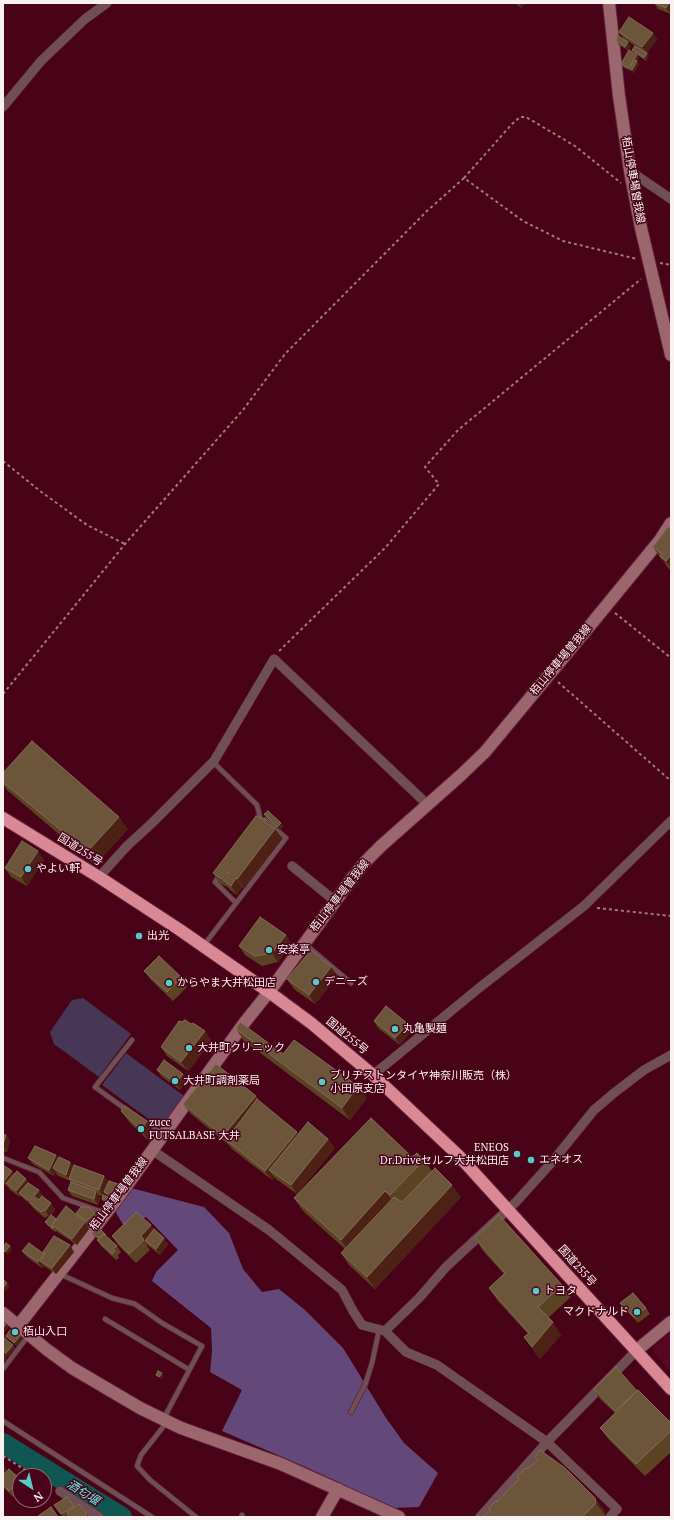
<!DOCTYPE html>
<html>
<head>
<meta charset="utf-8">
<style>
	body { margin:0 }
	#map { position:relative; width:674px; height:1520px; overflow:hidden; background:#490319; font-family:"PT Serif",serif }
	canvas { display:block }
	.frame { position:absolute; inset:0; border:4px solid #f9f0f1; pointer-events:none }
	.north { position:absolute; left:12px; top:1468px; width:40px; height:40px; box-sizing:border-box; background:#490319; border:1px solid #8f626f; border-radius:50%; rotate:145deg; font-size:11px; font-weight:700; line-height:16px; text-align:center; color:#f9f0f1 }
	.north::after { content:''; display:block; margin:auto; width:14px; height:18px; background:#55cdc6; clip-path:polygon(50% 0,100% 100%,50% 72%,0 100%) }
</style>
</head>
<body>
<div id="map">
<canvas width="674" height="1520"></canvas>
<div class="frame"></div>
<div class="north">N</div>
</div>
<script>
const ctx = document.querySelector('canvas').getContext('2d');
ctx.lineJoin = 'round';
function paint(path, color) { ctx.fillStyle = color; ctx.fill(path, 'evenodd'); }
const toPath = rows => new Path2D(rows.map(r => 'M' + r).join(''));
function strokePath(path, color, width, dash) { ctx.strokeStyle = color; ctx.lineWidth = width; ctx.lineCap = dash ? 'butt' : 'round'; ctx.setLineDash(dash || []); ctx.stroke(path); }
function label(font, color, halo, rows, align = 'center') {
  ctx.font = font + ' "PT Serif","Noto Sans JP",serif'; ctx.lineWidth = 3; ctx.setLineDash([]); ctx.textBaseline = 'middle'; ctx.strokeStyle = halo; ctx.fillStyle = color; for (const [text, x, y, turn = 0] of rows) {
    ctx.save(); ctx.translate(x, y); ctx.rotate((+turn || 0) * Math.PI / 180); ctx.textAlign = isNaN(turn) ? turn : align; if (halo) ctx.strokeText(text, 0, 0); ctx.fillText(text, 0, 0); ctx.restore();
  }
}
paint(toPath([
	[671,1333,671,1372,654,1353,654,1347]
]), '#570721');
paint(toPath([
	[83,998,131,1034,99,1077,54,1044,50,1032,72,1000],
	[126,1053,184,1096,161,1128,102,1085]
]), '#483656');
paint(toPath([
	[131,1188,204,1207,229,1233,243,1269,262,1292,279,1289,305,1310,343,1348,386,1418,404,1443,438,1473,419,1507,393,1508,310,1469,222,1431,242,1390,210,1372,212,1351,211,1328,152,1281,156,1272,178,1250,146,1217,125,1228,115,1211]
]), '#644879');
strokePath(toPath([
	[3,1443,122,1517]
]), '#105753', 20);
const lane = toPath([
	[213,762,257,805,261,821,260,824],
	[220,875,215,882,236,903],
	[305,944,351,983],
	[204,945,286,838,265,820],
	[128,1111,95,1087,132,1040],
	[146,1123,163,1134],
	[3,1158,39,1172,63,1198,105,1213],
	[60,1274,112,1298,135,1304,162,1323,202,1346,164,1418],
	[105,1319,188,1369],
	[3,1369,29,1335],
	[351,1412,365,1385,372,1363,379,1330],
	[3,1421,152,1517],
	[167,1422,141,1455,137,1466,150,1480,196,1517],
	[241,1517,242,1515]
]);
const street = toPath([
	[3,107,41,61,85,19,107,3],
	[630,171,671,199],
	[292,866,335,901],
	[99,877,127,846,152,823,214,761,274,659,428,805],
	[373,1075,479,988,584,906,671,821],
	[152,1150,269,1230,342,1290,353,1311,362,1325,385,1331,406,1352,437,1365,547,1442,617,1509,610,1517],
	[385,1331,419,1298,446,1267,516,1202,552,1162,594,1110,614,1093,644,1070,671,1055],
	[60,1491,99,1517],
	[480,1517,547,1442,637,1350]
]);
const secondary = toPath([
	[609,3,619,96,630,171,641,228,671,355],
	[3,1313,46,1349,72,1368,140,1408,181,1428,281,1464,399,1517],
	[18,1326,117,1199,245,1022,269,992,353,877,365,862,381,846,461,775,485,752,588,628,660,540,671,523],
	[637,1350,671,1322],
	[322,1517,338,1489]
]);
const highway = toPath([
	[3,818,99,877,180,930,269,992,311,1023,373,1075,458,1155,671,1389]
]);
strokePath(lane, '#622437', 6);
strokePath(street, '#622437', 10);
strokePath(secondary, '#622437', 14);
strokePath(highway, '#622437', 14);
strokePath(toPath([
	[464,178,512,124,520,117,526,117,575,146,621,183],
	[660,263,671,265],
	[3,461,40,491,87,525,125,544],
	[615,613,671,658],
	[279,651,385,548,439,484,425,467,458,430,641,279],
	[558,682,671,781],
	[3,694,125,544,243,410,285,354,427,211,464,178,523,221,563,241,637,259],
	[597,908,671,916],
	[3,1456,35,1476],
	[44,1481,52,1486]
]), '#a07884', 2, [3, 3]);
strokePath(lane, '#704f54', 4.5);
strokePath(street, '#704f54', 9);
strokePath(secondary, '#9b666e', 12);
strokePath(highway, '#d98895', 12);
paint(toPath([
	[515,3,525,3,521,8],
	[654,3,671,3,671,14,658,9],
	[619,32,657,39,647,53,649,56,646,61,635,53,632,50,635,46,623,38],
	[617,41,631,46,628,50,619,45],
	[639,58,637,61,639,64,634,73,631,70,630,71,623,67,621,64],
	[671,530,671,570,668,568,663,560,661,559,653,547],
	[3,773,128,829,95,865,7,790,3,784],
	[264,814,283,826,280,830,266,817],
	[266,820,270,825,275,829,282,838,244,888,242,887,237,895,230,890,229,888,219,883,213,873],
	[44,860,27,886,11,877,5,868],
	[292,944,278,962,262,966,245,955,239,946],
	[144,971,181,977,187,987,173,1001,151,980],
	[338,976,315,1004,294,989,287,979],
	[374,1021,412,1030,400,1045,378,1028],
	[182,1022,212,1041,188,1071,167,1056,161,1047],
	[236,1029,283,1054,358,1086,367,1098,350,1120,244,1041],
	[157,1070,183,1074,187,1080,180,1090,161,1076],
	[256,1096,260,1102,298,1134,328,1139,335,1148,297,1194,276,1179,274,1177,272,1180,232,1149,230,1146,190,1113,183,1104],
	[121,1111,147,1121,156,1134,150,1142,130,1123],
	[3,1134,6,1135,10,1141,7,1152,3,1151],
	[412,1157,424,1160,432,1171,461,1197,375,1289,349,1265,341,1253,345,1249,303,1211,294,1198],
	[28,1158,58,1158,70,1162,74,1167,104,1176,108,1182,118,1184,121,1187,117,1199,106,1195,104,1193,103,1195,110,1200,108,1204,104,1202,102,1199,103,1196,98,1195,100,1198,98,1205,72,1196,68,1190,71,1183,70,1181,57,1175,56,1172,54,1176,33,1164],
	[3,1165,14,1174,30,1184,43,1196,42,1197,55,1209,51,1216,56,1219,78,1217,76,1213,95,1213,99,1219,91,1228,86,1224,89,1229,77,1245,56,1231,55,1232,47,1225,45,1222,50,1217,48,1216,45,1218,34,1209,31,1205,24,1199,21,1196,20,1197,10,1190,8,1187,3,1183],
	[151,1225,154,1230,168,1244,160,1255,150,1247,148,1245,147,1246,150,1250,136,1263,118,1245,112,1236],
	[92,1233,107,1237,117,1246,121,1252,118,1255,119,1258,116,1260,101,1246,97,1240,98,1239,94,1236],
	[475,1238,562,1285,571,1297,548,1318,561,1335,540,1359,524,1337,528,1334,497,1300,489,1288,504,1274,483,1251],
	[22,1251,44,1254,43,1252,74,1252,56,1274,44,1266,42,1268,27,1257],
	[620,1303,646,1308,650,1314,638,1323,625,1309],
	[3,1322,8,1327,4,1333,6,1336,22,1339,17,1346,7,1338,6,1339,15,1348,8,1356,5,1354,7,1357,3,1363],
	[594,1389,637,1391,671,1423,671,1452,645,1476,609,1440,600,1428,615,1413,600,1399],
	[535,1457,565,1468,604,1510,605,1515,603,1517,483,1517,490,1511,497,1502,519,1479,527,1469,537,1461],
	[3,1465,7,1470,6,1471,20,1479,20,1490,13,1497,3,1487],
	[67,1497,74,1507,79,1504,88,1517,63,1517,54,1505]
]), '#5b4223');
paint(toPath([
	[518,3,525,3,521,8],
	[669,3,671,3,671,14,666,8],
	[653,33,657,39,647,54,642,47],
	[628,42,631,46,628,50,625,47],
	[647,53,649,56,646,61,644,58],
	[637,55,639,58,631,69,629,68,631,70,630,71,628,68],
	[637,61,639,64,634,73,632,70],
	[670,556,671,563,670,562,671,564,671,568,666,561],
	[119,817,128,829,95,865,87,852],
	[281,823,283,826,280,830,277,827],
	[275,829,282,838,244,888,237,879],
	[38,851,44,860,27,886,21,877],
	[228,872,234,881,236,878,242,887,237,895,231,886,223,880,228,888,222,879],
	[286,935,292,944,278,962,272,953],
	[331,967,338,976,315,1004,309,995],
	[408,1024,412,1030,400,1045,395,1038],
	[205,1031,212,1041,188,1071,181,1062],
	[183,1074,187,1080,180,1090,176,1083],
	[358,1086,367,1098,350,1120,342,1108],
	[256,1096,262,1105,226,1140,230,1146,223,1136],
	[147,1121,156,1134,150,1142,141,1130],
	[297,1132,303,1141,269,1170,274,1177,272,1180,265,1171],
	[6,1135,10,1141,7,1152,3,1147,3,1144],
	[328,1139,335,1148,297,1194,291,1185],
	[56,1155,60,1162,53,1168,56,1172,54,1176,49,1170],
	[70,1162,75,1168,69,1179,70,1181,66,1175],
	[12,1171,16,1177,6,1183,8,1187,4,1181],
	[104,1176,109,1182,103,1196,99,1190],
	[26,1179,31,1185,19,1193,21,1196,20,1197,16,1191],
	[118,1184,121,1187,117,1199,114,1196],
	[452,1185,461,1197,375,1289,367,1277],
	[39,1190,43,1196,35,1207,30,1201],
	[96,1191,100,1198,98,1205,94,1199],
	[385,1191,394,1203,349,1252,341,1240],
	[108,1197,110,1200,108,1204,106,1201],
	[51,1203,55,1209,50,1217,45,1211],
	[85,1222,89,1229,77,1245,72,1239],
	[151,1225,157,1234,145,1241,148,1245,147,1246,141,1236],
	[164,1238,168,1244,160,1255,156,1249],
	[70,1245,74,1252,56,1274,52,1268],
	[10,1246,12,1249,8,1255,5,1252],
	[44,1254,48,1260,40,1261,44,1266,42,1268,38,1262],
	[7,1283,10,1286,3,1294,3,1288],
	[553,1322,561,1335,540,1359,532,1347],
	[6,1324,8,1327,4,1333,7,1338,6,1336,7,1338,3,1344,3,1328],
	[20,1336,22,1339,17,1346,14,1343],
	[13,1345,15,1348,8,1356,6,1353],
	[3,1351,7,1357,3,1363],
	[162,1373,164,1376,161,1380,159,1377],
	[3,1465,7,1470,3,1479],
	[595,1498,604,1510,605,1515,596,1503]
]), '#4d2116');
const building = toPath([
	[654,3,669,3,666,8,654,3],
	[629,17,653,33,642,47,619,32,629,17],
	[617,35,628,42,625,47,617,41,617,35],
	[635,46,647,53,644,58,632,50,635,46],
	[629,50,637,55,628,68,621,64,629,50],
	[635,60,637,61,632,70,629,68,635,60],
	[668,527,671,530,671,557,670,556,666,561,660,556,662,554,653,547,668,527],
	[32,741,119,817,87,852,3,782,3,773,32,741],
	[268,811,281,823,277,827,264,814,268,811],
	[256,816,266,820,265,822,275,829,237,879,236,878,231,886,223,880,229,873,228,872,222,879,213,873,256,816],
	[22,841,38,851,21,877,5,868,22,841],
	[260,917,286,935,272,953,255,956,239,946,260,917],
	[311,950,331,967,309,995,287,979,311,950],
	[159,956,181,977,167,992,144,971,159,956],
	[386,1006,408,1024,395,1038,374,1021,386,1006],
	[185,1020,191,1024,193,1023,205,1031,181,1062,161,1047,179,1021,182,1022,185,1020],
	[240,1022,283,1054,294,1040,358,1086,342,1108,236,1029,240,1022],
	[164,1060,183,1074,176,1083,157,1070,164,1060],
	[216,1064,256,1096,223,1136,183,1104,216,1064],
	[257,1099,297,1132,265,1171,226,1140,257,1099],
	[125,1106,147,1121,141,1130,121,1111,125,1106],
	[371,1118,412,1157,417,1153,424,1160,390,1195,385,1191,341,1240,294,1198,371,1118],
	[308,1122,328,1139,291,1185,269,1170,308,1122],
	[3,1134,6,1135,3,1144,3,1134],
	[35,1146,56,1155,49,1170,28,1158,35,1146],
	[59,1157,70,1162,66,1175,53,1168,59,1157],
	[3,1165,12,1171,4,1181,3,1180,3,1165],
	[74,1165,104,1176,99,1190,69,1179,74,1165],
	[435,1168,452,1185,367,1277,341,1253,394,1197,402,1202,435,1168],
	[17,1171,26,1179,16,1191,6,1183,17,1171],
	[109,1181,118,1184,114,1196,104,1192,109,1181],
	[71,1182,96,1191,94,1199,68,1190,71,1182],
	[28,1183,39,1190,30,1201,19,1193,28,1183],
	[103,1195,108,1197,106,1201,102,1199,103,1195],
	[42,1196,51,1203,45,1211,43,1210,41,1212,30,1203,35,1197,39,1200,42,1196],
	[66,1206,85,1222,72,1239,52,1225,66,1206],
	[81,1207,88,1207,95,1213,86,1221,76,1213,81,1207],
	[136,1212,151,1225,141,1236,144,1240,129,1254,112,1236,136,1212],
	[51,1215,56,1219,52,1225,53,1228,53,1229,45,1222,51,1215],
	[499,1215,562,1285,538,1307,553,1322,532,1347,524,1337,529,1333,489,1288,505,1273,475,1238,499,1215],
	[98,1227,106,1235,104,1234,99,1238,92,1233,98,1227],
	[154,1229,164,1238,156,1249,145,1241,154,1229],
	[104,1234,117,1246,113,1249,115,1251,112,1254,97,1240,104,1234],
	[54,1236,70,1245,52,1268,40,1261,45,1254,43,1252,54,1236],
	[6,1243,10,1246,5,1252,3,1250,3,1247,6,1243],
	[29,1243,44,1254,38,1262,22,1251,29,1243],
	[3,1279,7,1283,3,1288,3,1279],
	[633,1293,646,1308,634,1317,620,1303,633,1293],
	[3,1322,6,1324,3,1328,3,1322],
	[10,1330,20,1336,14,1343,6,1336,10,1330],
	[4,1338,13,1345,6,1353,3,1351,3,1339,4,1338],
	[616,1367,637,1391,615,1411,594,1389,616,1367],
	[158,1371,162,1373,159,1377,156,1375,158,1371],
	[638,1390,671,1423,671,1431,636,1464,600,1428,638,1390],
	[540,1450,565,1468,595,1498,596,1503,582,1517,483,1517,490,1511,489,1508,496,1501,497,1502,519,1479,517,1476,526,1468,527,1469,538,1460,535,1457,540,1450],
	[9,1469,20,1479,9,1491,3,1485,3,1475,9,1469],
	[67,1497,74,1506,61,1514,54,1505,67,1497],
	[79,1504,87,1515,83,1517,70,1517,67,1512,79,1504],
	[51,1507,58,1517,39,1517,38,1516,51,1507]
]);
paint(building, '#6c553a');
strokePath(building, '#826d56', 1);
for (const [x, y, r, color] of [
	[28,869,4,"#55cdc6"],
	[139,936,4,"#55cdc6"],
	[269,950,4,"#55cdc6"],
	[316,982,4,"#55cdc6"],
	[169,983,4,"#55cdc6"],
	[395,1029,4,"#55cdc6"],
	[189,1048,4,"#55cdc6"],
	[175,1081,4,"#55cdc6"],
	[322,1082,4,"#55cdc6"],
	[141,1129,4,"#55cdc6"],
	[517,1154,4,"#55cdc6"],
	[531,1160,4,"#55cdc6"],
	[536,1291,4,"#55cdc6"],
	[637,1312,4,"#55cdc6"],
	[15,1332,4,"#55cdc6"]
]) { const dot = new Path2D(); dot.arc(x, y, r, 0, 2 * Math.PI); ctx.fillStyle = color; ctx.fill(dot); strokePath(dot, '#490319', 1.5); }
label('11px', '#f9f0f1', '#490319', [
	["栢山停車場曽我線",633,180,80],
	["栢山停車場曽我線",561,660,-50],
	["国道255号",80,850,32],
	["栢山停車場曽我線",340,896,-52],
	["国道255号",347,1036,40],
	["栢山停車場曽我線",119,1194,-53],
	["国道255号",577,1266,48]
]);
label('11px', '#f9f0f1', '#490319', [
	["やよい軒",36,869],
	["出光",147,936],
	["安楽亭",277,950],
	["デニーズ",324,982],
	["からやま大井松田店",177,983],
	["丸亀製麺",403,1029],
	["大井町クリニック",197,1048],
	["ブリヂストンタイヤ神奈川販売（株）",330,1076],
	["小田原支店",330,1089],
	["大井町調剤薬局",183,1081],
	["zucc",149,1123],
	["FUTSALBASE 大井",149,1136],
	["ENEOS",509,1148,"right"],
	["Dr.Driveセルフ大井松田店",509,1161,"right"],
	["エネオス",539,1160],
	["トヨタ",544,1291],
	["マクドナルド",629,1312,"right"],
	["栢山入口",23,1332]
], 'left');
label('italic 12px', '#6be9e1', '#490319', [
	["酒匂堰",83,1493,32]
]);
</script>
</body>
</html>
